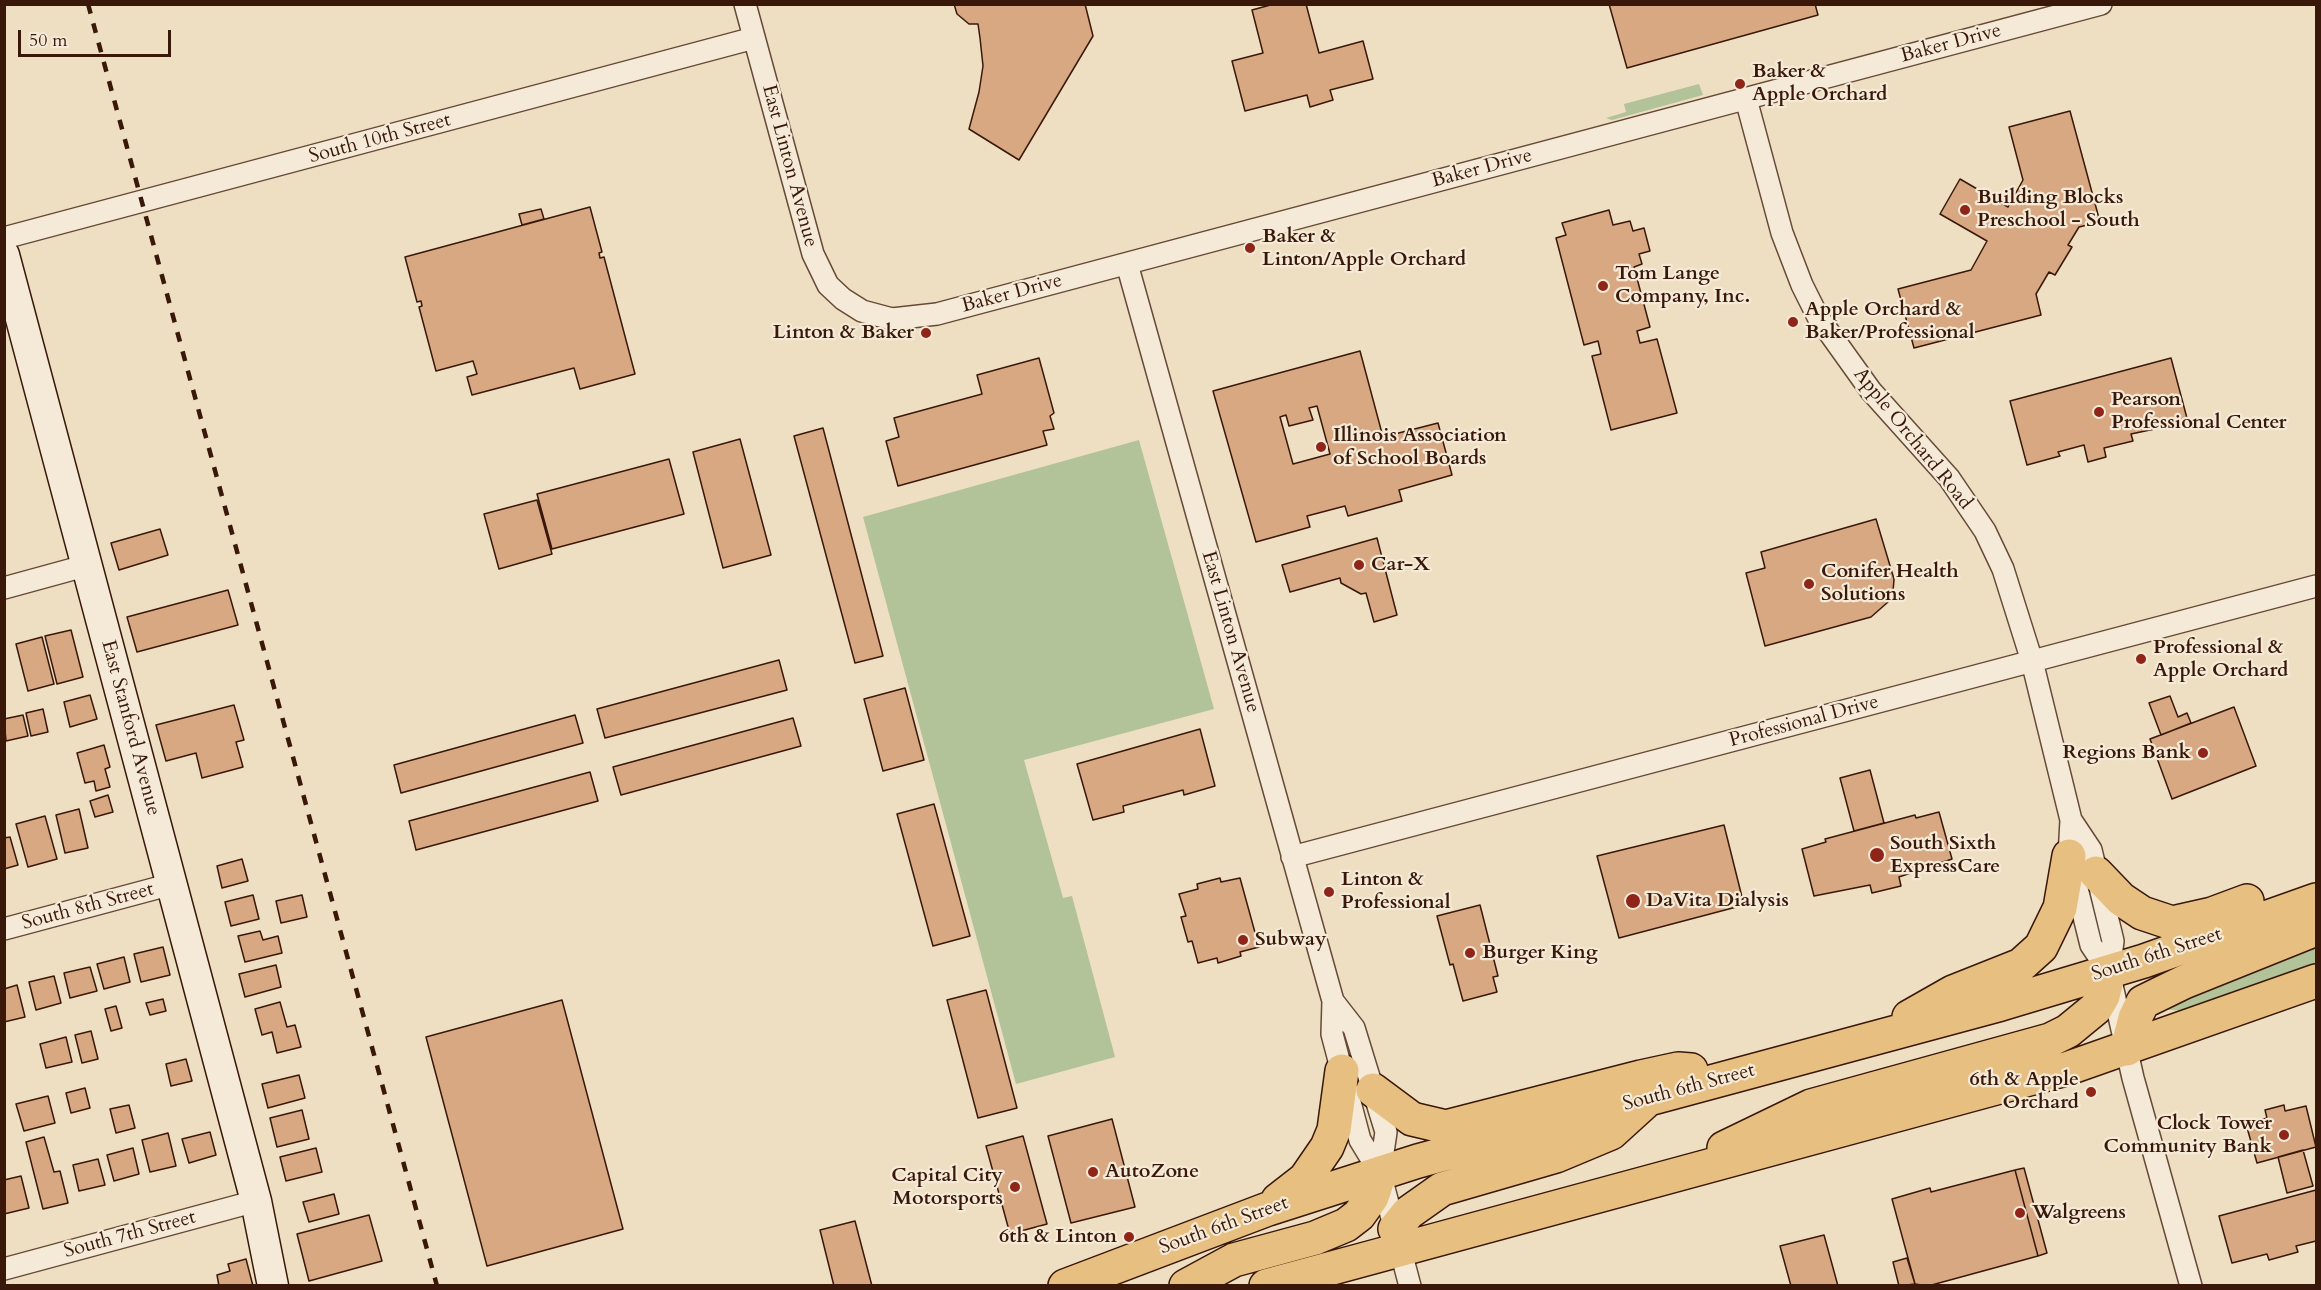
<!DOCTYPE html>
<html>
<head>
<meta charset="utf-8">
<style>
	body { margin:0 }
	#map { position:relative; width:2321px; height:1290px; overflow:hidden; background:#eedec2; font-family:Cardo,serif }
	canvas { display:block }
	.frame { position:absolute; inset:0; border:6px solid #391809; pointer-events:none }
	.scale { position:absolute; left:18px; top:30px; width:153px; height:27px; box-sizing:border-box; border:3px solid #391809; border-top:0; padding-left:8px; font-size:18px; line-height:21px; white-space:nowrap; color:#391809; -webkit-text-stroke:4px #f4ead7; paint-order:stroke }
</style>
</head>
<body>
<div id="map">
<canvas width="2321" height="1290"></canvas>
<div class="frame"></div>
<div class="scale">50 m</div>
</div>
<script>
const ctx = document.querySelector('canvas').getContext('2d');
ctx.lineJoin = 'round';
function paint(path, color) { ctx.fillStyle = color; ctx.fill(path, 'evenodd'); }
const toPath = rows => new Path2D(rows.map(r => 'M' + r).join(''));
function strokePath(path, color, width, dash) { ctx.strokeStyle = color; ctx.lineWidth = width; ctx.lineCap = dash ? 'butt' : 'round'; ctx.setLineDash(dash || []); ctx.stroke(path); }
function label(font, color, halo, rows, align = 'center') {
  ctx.font = font + ' Cardo,serif'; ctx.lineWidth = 4.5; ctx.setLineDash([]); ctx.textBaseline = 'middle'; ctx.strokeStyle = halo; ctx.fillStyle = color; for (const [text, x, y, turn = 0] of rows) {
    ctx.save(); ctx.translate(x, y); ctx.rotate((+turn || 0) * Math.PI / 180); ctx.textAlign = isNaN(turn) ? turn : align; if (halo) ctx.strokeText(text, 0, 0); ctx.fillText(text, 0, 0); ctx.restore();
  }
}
paint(toPath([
	[1699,84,1703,95,1612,120,1606,118,1626,112,1624,104],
	[1139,440,1214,709,1024,760,1063,898,1072,896,1115,1057,1016,1084,863,517],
	[2316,941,2316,964,2214,1003,2184,1011,2159,1009]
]), '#b2c299');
const building = toPath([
	[954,4,1085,4,1093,36,1019,160,969,129,979,92,983,66,980,38,978,24,969,24,957,14,954,4],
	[1274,4,1306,4,1319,53,1363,41,1373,79,1330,90,1333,100,1310,107,1307,95,1245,111,1232,61,1263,53,1252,10,1274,4],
	[1609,4,1815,4,1818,15,1627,68,1609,4],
	[2070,111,2100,222,2079,227,2068,245,2072,247,2055,275,2049,272,2036,294,2041,315,1914,348,1898,289,1971,270,1987,241,1940,214,1960,179,2008,207,2023,180,2009,127,2070,111],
	[590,207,602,252,599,253,600,258,604,257,635,374,580,389,574,368,472,395,467,377,477,374,473,361,436,371,419,307,422,306,421,301,417,302,405,257,590,207],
	[541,209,544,219,522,225,519,214,541,209],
	[1609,210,1613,225,1630,221,1633,231,1644,228,1650,251,1639,254,1642,264,1634,267,1650,327,1637,331,1640,343,1657,339,1677,413,1611,430,1592,356,1601,354,1598,341,1584,345,1556,238,1566,235,1562,223,1609,210],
	[1360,351,1383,437,1438,423,1452,475,1399,490,1402,501,1348,516,1345,506,1307,516,1310,527,1256,542,1213,391,1360,351],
	[1317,406,1330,454,1293,464,1280,417,1286,415,1289,426,1313,420,1309,408,1317,406],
	[1039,358,1054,413,1050,416,1054,429,1043,431,1047,445,898,486,886,441,899,437,894,418,982,394,977,375,1039,358],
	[2171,358,2188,422,2131,434,2133,441,2104,448,2106,457,2088,462,2084,445,2058,452,2060,456,2027,465,2010,401,2171,358],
	[823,428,883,656,855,663,794,436,823,428],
	[740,439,771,555,723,568,693,452,740,439],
	[669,459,684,514,552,549,537,494,669,459],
	[537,500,552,554,499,569,484,514,537,500],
	[1876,519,1894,579,1893,592,1888,602,1871,617,1765,646,1746,573,1765,568,1761,552,1876,519],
	[160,529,168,555,119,570,111,543,160,529],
	[1377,538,1397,615,1374,622,1366,593,1361,594,1341,583,1340,578,1290,592,1282,565,1377,538],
	[228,590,238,625,137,652,127,617,228,590],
	[71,630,83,677,57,684,45,636,71,630],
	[42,637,54,684,28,691,16,644,42,637],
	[779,660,787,690,605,738,597,709,779,660],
	[905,688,924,760,883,771,864,699,905,688],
	[90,695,97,719,70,727,64,702,90,695],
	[2170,696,2178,717,2187,713,2191,723,2161,735,2149,703,2170,696],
	[234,705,244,740,236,742,243,767,202,778,196,753,166,761,156,725,234,705],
	[2234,707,2256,766,2172,799,2150,739,2234,707],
	[43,709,48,732,31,736,26,713,43,709],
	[23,715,28,736,6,741,4,719,23,715],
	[575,715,583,743,401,793,394,765,575,715],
	[793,718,801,746,621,795,613,767,793,718],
	[1200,729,1215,786,1184,795,1183,790,1123,806,1124,812,1093,820,1077,764,1200,729],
	[104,745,110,767,105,769,110,787,96,791,94,781,85,783,77,753,104,745],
	[1870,770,1884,823,1854,831,1840,778,1870,770],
	[590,772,598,801,416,850,409,821,590,772],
	[108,795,113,812,95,817,90,801,108,795],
	[934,804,970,936,933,946,897,814,934,804],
	[79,809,88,848,65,853,56,815,79,809],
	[1939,812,1952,859,1899,877,1901,886,1872,893,1870,885,1814,896,1802,849,1826,842,1825,839,1915,815,1916,818,1939,812],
	[45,816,57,859,28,867,16,824,45,816],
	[1724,825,1744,905,1619,938,1597,856,1724,825],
	[10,837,18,865,4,869,4,838,10,837],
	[242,859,248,881,222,888,217,866,242,859],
	[1220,878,1221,882,1240,878,1259,947,1240,952,1241,956,1218,963,1217,958,1198,963,1192,941,1188,942,1181,917,1186,916,1179,894,1198,889,1197,884,1220,878],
	[253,895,259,919,231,926,225,902,253,895],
	[302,895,307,917,281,923,276,901,302,895],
	[1480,905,1498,976,1493,977,1497,992,1463,1001,1453,964,1450,965,1437,916,1480,905],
	[260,931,263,940,278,936,282,953,245,962,238,936,260,931],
	[163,947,170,975,141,982,134,954,163,947],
	[124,957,130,982,104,989,97,964,124,957],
	[276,965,281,987,245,997,239,974,276,965],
	[90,967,97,991,70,998,64,973,90,967],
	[54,976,61,1003,36,1010,29,982,54,976],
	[17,985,25,1017,4,1022,4,989,17,985],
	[986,990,1017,1108,978,1118,947,1000,986,990],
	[163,999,166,1011,150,1015,146,1003,163,999],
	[562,1000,623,1229,487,1266,426,1037,562,1000],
	[280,1002,287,1027,295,1025,301,1047,277,1053,272,1032,262,1035,255,1009,280,1002],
	[116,1006,122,1028,111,1031,105,1009,116,1006],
	[91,1031,98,1059,82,1063,75,1035,91,1031],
	[66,1037,72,1062,46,1068,40,1044,66,1037],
	[186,1059,192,1081,171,1086,166,1064,186,1059],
	[299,1075,305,1098,268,1108,262,1084,299,1075],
	[85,1088,90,1108,71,1113,66,1093,85,1088],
	[48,1096,55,1123,24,1131,16,1104,48,1096],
	[129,1105,135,1128,116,1133,110,1109,129,1105],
	[2284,1105,2285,1111,2306,1106,2316,1147,2257,1163,2246,1124,2267,1118,2265,1110,2284,1105],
	[302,1110,309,1139,277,1147,270,1118,302,1110],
	[1112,1119,1135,1207,1071,1223,1048,1136,1112,1119],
	[210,1132,216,1155,189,1163,182,1139,210,1132],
	[168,1133,176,1166,150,1172,142,1140,168,1133],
	[1023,1136,1047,1224,1010,1234,986,1146,1023,1136],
	[44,1137,54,1172,60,1171,68,1203,43,1209,26,1142,44,1137],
	[133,1148,139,1174,114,1181,107,1155,133,1148],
	[316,1148,322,1172,286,1181,280,1157,316,1148],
	[2303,1150,2313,1186,2287,1193,2278,1157,2303,1150],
	[98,1159,105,1185,79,1191,73,1165,98,1159],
	[2024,1168,2047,1253,2038,1256,2015,1170,2024,1168],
	[2015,1170,2038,1256,1928,1286,1915,1284,1892,1199,1930,1188,1931,1192,2015,1170],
	[21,1176,29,1208,4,1214,4,1180,21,1176],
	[2316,1190,2316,1241,2296,1246,2298,1252,2269,1260,2267,1254,2232,1263,2219,1216,2316,1190],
	[334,1194,339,1214,309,1222,303,1202,334,1194],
	[369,1215,382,1261,309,1281,297,1234,369,1215],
	[855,1221,872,1286,834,1286,820,1230,855,1221],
	[1824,1235,1838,1286,1791,1286,1780,1246,1824,1235],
	[1907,1258,1915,1284,1899,1286,1893,1262,1907,1258],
	[246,1259,253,1286,219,1286,217,1275,230,1271,228,1264,246,1259]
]);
paint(building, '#d7a882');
strokePath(building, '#391809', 1.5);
const minor = toPath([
	[745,4,813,254,828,285,843,299,862,311,892,319,937,314,2101,4],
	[1746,99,1782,233,1802,285,1818,317,1871,391,1949,478,1985,531,2003,569,2032,661,2071,820,2069,856,2091,945,2109,972],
	[4,238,754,38],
	[1127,264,1333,1001,1332,1034,1360,1140,1380,1173,1410,1286],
	[4,588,88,565],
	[2071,820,2091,850,2113,941,2109,972,2133,1078,2191,1286],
	[1292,857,2316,586],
	[4,929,172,884],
	[1333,1001,1354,1028,1386,1132,1380,1173],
	[4,1269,256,1201]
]);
const secondary = toPath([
	[4,255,256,1201,273,1286]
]);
const primary = toPath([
	[2096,873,2121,899,2142,913,2172,923,2212,914,2247,901],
	[1909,1017,1953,992,2021,965,2041,947,2060,908,2069,856],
	[2127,1049,2135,1018,2143,1002,2184,982,2316,929],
	[1373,1090,1412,1119,1446,1127,1641,1077,1678,1069,1691,1070],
	[1724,1148,1811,1106,2050,1040,2068,1031,2096,1008,2103,996,2109,972],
	[1278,1200,1305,1179,1327,1147,1334,1130,1342,1071],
	[1395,1229,1408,1213,1442,1189,1556,1156,1611,1133,1644,1103],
	[1065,1286,1268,1209,1418,1161,2001,1004,2144,961,2316,900],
	[1186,1286,1234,1260,1315,1238,1346,1225,1359,1215,1372,1197,1380,1173],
	[1266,1286,2066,1069,2316,981]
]);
strokePath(minor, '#664a37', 24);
strokePath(secondary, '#391809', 33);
strokePath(primary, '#391809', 36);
strokePath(minor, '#f4ead7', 21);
strokePath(secondary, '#f4ead7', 30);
strokePath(primary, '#e7bf81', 33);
strokePath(toPath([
	[88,4,437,1286]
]), '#391809', 4.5, [10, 10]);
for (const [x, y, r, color] of [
	[1740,84,6,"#8f2418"],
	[1965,210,6,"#8f2418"],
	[1250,248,6,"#8f2418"],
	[1603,286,6,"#8f2418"],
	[1793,322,6,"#8f2418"],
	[926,333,6,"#8f2418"],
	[2099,412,6,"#8f2418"],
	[1321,447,6,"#8f2418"],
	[1359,565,6,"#8f2418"],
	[1809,584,6,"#8f2418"],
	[2141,659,6,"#8f2418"],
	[2203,753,6,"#8f2418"],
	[1877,855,8,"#8f2418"],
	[1329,892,6,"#8f2418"],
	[1633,901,8,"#8f2418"],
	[1243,940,6,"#8f2418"],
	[1470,953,6,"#8f2418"],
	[2091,1092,6,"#8f2418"],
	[2284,1135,6,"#8f2418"],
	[1093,1172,6,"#8f2418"],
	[1015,1187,6,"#8f2418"],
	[2020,1213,6,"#8f2418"],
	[1129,1237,6,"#8f2418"]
]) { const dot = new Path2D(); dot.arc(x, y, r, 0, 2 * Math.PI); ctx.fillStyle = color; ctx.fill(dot); strokePath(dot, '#f4ead7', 2); }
label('20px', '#391809', '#f4ead7', [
	["Baker Drive",1951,44,-15],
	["South 10th Street",380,139,-15],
	["East Linton Avenue",789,166,75],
	["Baker Drive",1482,169,-15],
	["Baker Drive",1012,294,-15],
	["Apple Orchard Road",1912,439,51],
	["East Linton Avenue",1230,632,74],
	["Professional Drive",1804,722,-15],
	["East Stanford Avenue",130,728,75],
	["South 8th Street",88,907,-15],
	["South 6th Street",2157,955,-18],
	["South 6th Street",1689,1088,-15],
	["South 6th Street",1224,1226,-20],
	["South 7th Street",130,1235,-15]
]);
label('bold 20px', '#391809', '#f4ead7', [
	["Baker &",1752,72],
	["Apple Orchard",1752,95],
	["Building Blocks",1977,198],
	["Preschool - South",1977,221],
	["Baker &",1262,237],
	["Linton/Apple Orchard",1262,260],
	["Tom Lange",1615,274],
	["Company, Inc.",1615,297],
	["Apple Orchard &",1805,310],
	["Baker/Professional",1805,333],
	["Linton & Baker",914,333,"right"],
	["Pearson",2111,400],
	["Professional Center",2111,423],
	["Illinois Association",1333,436],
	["of School Boards",1333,459],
	["Car-X",1371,565],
	["Conifer Health",1821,572],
	["Solutions",1821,595],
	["Professional &",2153,648],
	["Apple Orchard",2153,671],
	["Regions Bank",2191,753,"right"],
	["South Sixth",1890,844],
	["ExpressCare",1890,867],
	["Linton &",1341,880],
	["Professional",1341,903],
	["DaVita Dialysis",1646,901],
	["Subway",1255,940],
	["Burger King",1482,953],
	["6th & Apple",2079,1080,"right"],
	["Orchard",2079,1103,"right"],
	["Clock Tower",2272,1124,"right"],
	["Community Bank",2272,1147,"right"],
	["AutoZone",1105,1172],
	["Capital City",1003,1176,"right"],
	["Motorsports",1003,1199,"right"],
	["Walgreens",2032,1213],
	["6th & Linton",1117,1237,"right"]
], 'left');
</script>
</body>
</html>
